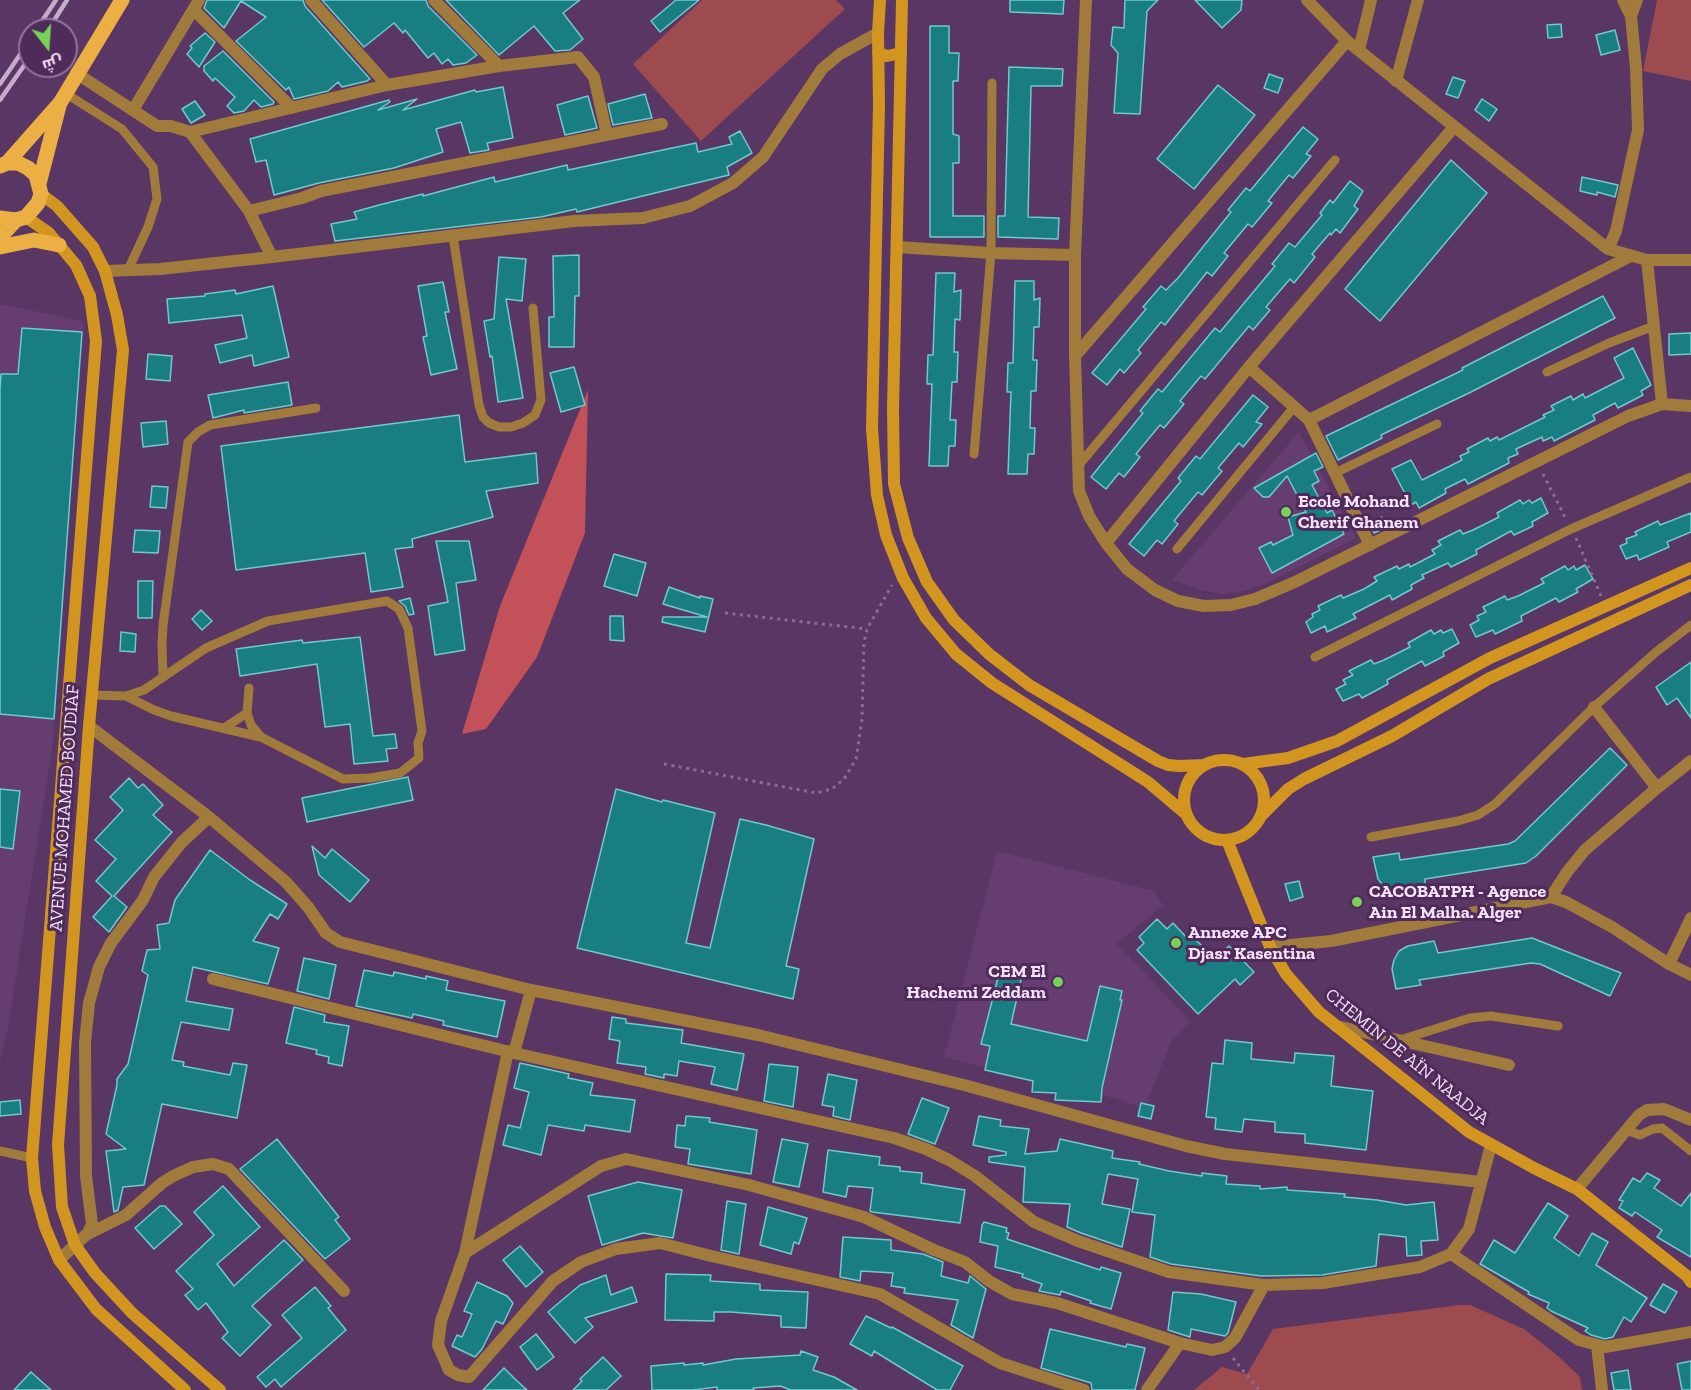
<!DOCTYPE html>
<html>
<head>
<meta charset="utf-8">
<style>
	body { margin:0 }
	#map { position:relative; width:1691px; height:1390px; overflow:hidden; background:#593664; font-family:"Zilla Slab",Cairo,serif }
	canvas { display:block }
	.north { position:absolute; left:18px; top:18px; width:60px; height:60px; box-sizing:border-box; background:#4e2b58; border:2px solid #92749a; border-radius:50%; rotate:163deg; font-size:16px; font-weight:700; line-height:24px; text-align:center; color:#f7e2fd }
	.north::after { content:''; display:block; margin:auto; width:21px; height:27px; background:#78d158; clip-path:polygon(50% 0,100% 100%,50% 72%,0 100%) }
</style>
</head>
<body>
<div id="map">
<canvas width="1691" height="1390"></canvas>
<div class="north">ش</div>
</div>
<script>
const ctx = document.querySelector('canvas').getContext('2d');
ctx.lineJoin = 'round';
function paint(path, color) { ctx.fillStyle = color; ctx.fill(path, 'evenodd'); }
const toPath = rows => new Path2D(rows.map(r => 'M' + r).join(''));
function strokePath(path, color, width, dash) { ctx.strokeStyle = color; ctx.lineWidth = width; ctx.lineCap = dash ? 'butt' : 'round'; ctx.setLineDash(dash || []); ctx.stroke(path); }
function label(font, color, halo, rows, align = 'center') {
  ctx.font = font + ' "Zilla Slab",serif'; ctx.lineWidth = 6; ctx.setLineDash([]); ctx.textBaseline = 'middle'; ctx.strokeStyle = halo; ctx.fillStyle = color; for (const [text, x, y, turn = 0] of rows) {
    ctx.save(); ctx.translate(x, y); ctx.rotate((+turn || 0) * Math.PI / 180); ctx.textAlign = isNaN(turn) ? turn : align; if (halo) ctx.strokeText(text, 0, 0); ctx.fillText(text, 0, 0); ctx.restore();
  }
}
paint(toPath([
	[0,304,83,321,52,750,7,1033,0,1062],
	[1299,432,1356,538,1263,585,1243,591,1224,594,1201,590,1172,580],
	[997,851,1154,891,1163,905,1117,944,1190,1021,1171,1041,1145,1108,1103,1095,1102,1099,944,1057]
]), '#653d71');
paint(toPath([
	[702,0,836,0,845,9,701,141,633,64],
	[1657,0,1691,0,1691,81,1643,71],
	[1460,1305,1470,1305,1524,1329,1558,1356,1580,1377,1582,1390,1194,1390,1222,1367,1247,1374,1273,1329]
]), '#9d4b4f');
paint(toPath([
	[588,390,585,533,537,657,486,729,462,734,500,606]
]), '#c35159');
const building = toPath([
	[207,0,303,0,305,6,370,79,367,81,342,87,338,82,328,91,294,99,289,87,286,90,236,41,266,17,241,1,224,28,204,8,207,0],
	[322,0,426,0,428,6,477,55,466,63,453,65,448,59,442,64,434,53,428,58,405,30,403,33,394,23,364,47,322,0],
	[446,0,580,0,563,13,583,39,570,50,555,51,534,26,499,55,446,0],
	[676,0,699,0,660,32,651,21,676,0],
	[1010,0,1064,0,1063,14,1010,12,1010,0],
	[1125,0,1158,0,1147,11,1140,114,1114,113,1118,53,1111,45,1113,27,1124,28,1125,0],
	[1195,0,1242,0,1241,10,1222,28,1195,0],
	[1561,24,1562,37,1548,38,1547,25,1561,24],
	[930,26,949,26,949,53,959,53,958,81,953,81,953,134,959,136,959,163,953,163,953,216,984,216,984,237,930,237,930,26],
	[1615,30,1620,50,1601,55,1596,35,1615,30],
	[205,33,215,42,199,67,187,54,192,48,190,46,205,33],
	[223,51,274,102,273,104,261,107,254,100,244,111,234,113,227,106,235,97,215,78,213,81,204,71,204,66,223,51],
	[1009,67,1063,69,1062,86,1031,86,1028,217,1059,218,1058,239,998,237,998,216,1005,216,1009,67],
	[1269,74,1283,79,1278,93,1264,88,1269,74],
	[1453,77,1465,81,1458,98,1446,94,1453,77],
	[1218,85,1255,115,1194,189,1157,159,1218,85],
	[503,87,513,138,487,143,489,150,470,153,461,122,436,129,443,152,394,168,319,183,274,195,266,160,256,162,250,139,389,100,390,102,378,110,417,99,403,110,475,90,476,92,503,87],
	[645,94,652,118,613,125,608,104,645,94],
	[588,96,597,128,565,135,557,105,588,96],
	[1482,99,1497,109,1489,121,1475,110,1482,99],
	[195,101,205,115,191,123,182,109,195,101],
	[1303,127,1318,139,1306,154,1311,156,1293,178,1289,175,1268,201,1272,203,1252,227,1248,224,1224,253,1228,256,1212,276,1207,272,1165,325,1161,322,1138,350,1141,353,1124,373,1120,369,1107,385,1092,373,1146,309,1143,307,1161,286,1166,290,1178,278,1231,212,1228,210,1246,188,1250,191,1303,127],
	[740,131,752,153,727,167,729,175,577,212,576,209,541,217,335,241,331,224,357,219,354,212,379,205,423,194,423,196,494,177,495,182,567,165,568,170,696,143,698,152,732,144,729,137,740,131],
	[1451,160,1487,193,1380,321,1345,289,1451,160],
	[1582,177,1618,185,1615,197,1597,192,1597,195,1580,191,1582,177],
	[1350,181,1363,191,1354,206,1358,209,1340,233,1336,229,1331,235,1330,233,1312,254,1315,257,1294,283,1290,279,1266,307,1270,310,1253,330,1249,326,1205,379,1201,376,1180,401,1184,404,1164,428,1160,425,1136,454,1140,457,1124,477,1119,473,1106,489,1091,477,1143,413,1140,411,1158,389,1162,392,1215,328,1220,332,1275,266,1272,264,1289,243,1295,247,1322,215,1320,213,1330,200,1333,203,1350,181],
	[579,255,579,296,575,296,574,347,549,347,549,317,554,317,553,256,579,255],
	[499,257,526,259,522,301,506,299,523,398,498,402,492,356,490,357,484,321,494,319,499,257],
	[936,273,955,273,954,292,961,290,960,320,955,319,954,352,958,352,957,382,952,382,950,420,956,420,955,446,949,446,948,466,929,466,932,384,927,384,928,355,933,355,936,273],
	[1015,281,1034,281,1034,300,1040,298,1039,327,1034,327,1033,360,1037,360,1036,391,1031,391,1030,428,1035,428,1034,454,1028,454,1027,474,1008,474,1011,392,1007,392,1008,363,1013,363,1015,281],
	[443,282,449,312,445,312,457,369,431,375,423,337,427,336,418,286,443,282],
	[273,286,289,357,254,366,252,355,220,363,215,345,247,338,242,315,169,323,167,299,205,296,205,294,235,290,236,294,273,286],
	[1603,296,1615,318,1471,392,1381,435,1382,438,1338,460,1326,436,1463,370,1462,368,1603,296],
	[22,328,82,332,54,719,0,714,0,389,1,374,18,374,22,328],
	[1691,333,1691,354,1669,355,1669,334,1691,333],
	[1633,348,1651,385,1641,391,1643,395,1618,408,1615,403,1593,415,1595,420,1554,441,1552,437,1543,441,1542,437,1516,449,1518,454,1508,458,1509,463,1468,484,1465,479,1445,489,1446,493,1419,508,1416,502,1411,505,1392,469,1411,460,1422,480,1462,460,1460,456,1469,452,1467,449,1488,438,1490,441,1497,437,1499,440,1545,417,1543,415,1554,410,1551,406,1571,396,1573,400,1583,394,1585,398,1624,378,1614,358,1633,348],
	[148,354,172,356,170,381,146,379,148,354],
	[574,367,585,405,561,412,550,373,574,367],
	[288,382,292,405,244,413,244,410,213,418,208,395,288,382],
	[1253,395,1268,407,1256,422,1262,424,1243,447,1239,443,1218,468,1222,471,1202,495,1198,492,1174,521,1178,524,1162,544,1157,540,1144,556,1129,544,1181,481,1178,478,1196,456,1200,459,1253,395],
	[459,415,465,462,536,453,538,483,486,491,493,517,412,539,413,547,395,549,403,587,371,592,365,553,236,570,221,446,459,415],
	[166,421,168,444,143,447,141,423,166,421],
	[1316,453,1323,467,1314,471,1319,481,1312,485,1327,513,1332,510,1344,534,1272,573,1259,548,1271,542,1273,545,1293,535,1288,517,1306,512,1287,476,1269,497,1263,497,1254,488,1316,453],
	[152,486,168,487,166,508,150,507,152,486],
	[1541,498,1548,513,1532,522,1533,526,1514,535,1511,531,1476,550,1477,554,1451,567,1448,563,1422,575,1424,578,1411,585,1412,589,1392,600,1390,595,1353,614,1356,618,1327,632,1325,626,1311,633,1306,622,1313,617,1312,614,1320,610,1318,606,1341,595,1343,598,1364,589,1377,581,1374,577,1397,566,1399,569,1409,564,1410,567,1435,554,1432,550,1441,545,1438,541,1460,530,1463,534,1473,530,1499,517,1497,513,1520,500,1523,504,1529,500,1532,503,1541,498],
	[1691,513,1691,532,1667,542,1669,547,1639,560,1637,555,1626,559,1620,546,1627,543,1626,539,1637,535,1635,532,1658,521,1660,525,1691,513],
	[1382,517,1387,527,1374,533,1369,523,1382,517],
	[135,530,160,531,158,553,133,552,135,530],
	[436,541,469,541,476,580,456,583,465,650,435,655,428,606,448,602,436,541],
	[614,554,646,563,637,596,604,586,614,554],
	[1585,565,1593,579,1576,589,1578,592,1559,602,1556,598,1521,616,1522,621,1495,634,1493,630,1476,637,1470,625,1479,620,1477,616,1486,612,1483,607,1505,596,1507,600,1518,596,1544,583,1541,579,1565,566,1568,570,1574,566,1576,570,1585,565],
	[138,581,153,581,152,618,138,618,138,581],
	[669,587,700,598,700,596,713,599,705,632,662,622,663,617,707,617,663,604,669,587],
	[410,598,414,614,409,615,405,606,399,601,410,598],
	[201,610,212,621,202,630,192,619,201,610],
	[610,616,623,616,624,641,610,640,610,616],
	[1452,629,1459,643,1443,652,1444,656,1425,666,1422,661,1387,680,1388,684,1362,698,1359,694,1343,701,1336,689,1346,684,1343,680,1353,675,1349,671,1371,660,1374,664,1384,660,1410,647,1408,643,1431,630,1434,634,1441,630,1443,633,1452,629],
	[121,632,136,634,135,652,120,651,121,632],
	[360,637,373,736,395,734,397,748,386,749,388,761,354,764,350,724,325,727,317,664,240,676,236,649,302,640,303,643,360,637],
	[1691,662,1691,718,1677,698,1667,705,1656,687,1691,662],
	[1610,748,1627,765,1536,856,1526,863,1425,879,1425,889,1407,892,1396,892,1385,888,1378,879,1373,857,1399,853,1400,860,1508,844,1515,841,1610,748],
	[408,777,413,800,307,822,302,798,408,777],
	[129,778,138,788,143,784,163,805,153,815,172,832,114,896,127,907,109,932,93,917,112,896,96,881,116,859,95,840,123,810,110,797,129,778],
	[0,789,20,791,13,849,0,847,0,789],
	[616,789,662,802,663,800,715,813,686,943,710,948,740,819,766,825,814,839,786,966,799,969,793,999,577,948,616,789],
	[312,846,325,858,332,849,369,880,350,902,319,875,312,846],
	[210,850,250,880,287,904,278,919,270,914,253,941,279,948,268,984,193,967,186,1001,233,1009,229,1030,181,1022,172,1060,184,1062,183,1066,230,1075,233,1063,247,1065,237,1118,162,1104,144,1185,123,1187,118,1210,114,1212,106,1151,126,1149,106,1134,117,1085,117,1079,128,1064,148,975,142,971,147,950,160,949,157,925,169,923,175,900,210,850],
	[1299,881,1303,897,1290,901,1285,884,1299,881],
	[1157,919,1167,929,1173,923,1188,939,1192,936,1215,959,1229,946,1254,972,1240,985,1235,979,1198,1014,1137,950,1144,943,1139,937,1157,919],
	[1532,938,1621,973,1610,996,1540,964,1531,963,1419,980,1421,985,1396,989,1392,969,1394,960,1399,951,1408,946,1434,941,1438,953,1532,938],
	[304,958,336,965,329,999,297,991,304,958],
	[1001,966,1023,971,1011,1024,1087,1041,1100,986,1122,991,1120,1000,1122,1000,1102,1088,1101,1102,1055,1100,1056,1093,1032,1092,1033,1081,985,1070,990,1046,981,1044,1001,966],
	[364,970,393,976,394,972,426,979,426,976,448,981,446,990,505,1001,497,1037,443,1025,444,1021,413,1014,412,1018,356,1006,364,970],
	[294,1007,325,1015,324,1022,349,1026,342,1066,328,1063,329,1057,316,1054,317,1050,286,1043,294,1007],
	[612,1017,626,1019,626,1023,683,1030,681,1043,744,1054,737,1090,711,1084,715,1067,679,1061,677,1076,664,1074,664,1078,645,1074,646,1067,617,1063,620,1041,609,1039,612,1017],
	[1225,1040,1252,1043,1251,1059,1294,1063,1295,1053,1334,1056,1331,1086,1373,1091,1366,1150,1305,1143,1305,1134,1275,1132,1275,1122,1244,1119,1242,1132,1215,1129,1216,1118,1206,1117,1212,1063,1223,1064,1225,1040],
	[520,1063,569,1074,568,1078,593,1083,590,1095,635,1100,630,1132,585,1125,584,1131,548,1125,541,1155,503,1145,508,1125,520,1128,529,1092,514,1088,520,1063],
	[769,1064,798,1067,793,1107,764,1101,769,1064],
	[828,1074,857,1080,850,1120,833,1116,834,1107,822,1105,828,1074],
	[922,1098,949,1108,935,1144,908,1134,922,1098],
	[20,1100,21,1114,0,1116,0,1102,20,1100],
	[1141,1103,1154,1106,1151,1119,1138,1116,1141,1103],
	[686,1116,710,1118,709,1122,757,1130,751,1174,688,1164,690,1149,675,1147,677,1125,685,1126,686,1116],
	[979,1116,1001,1120,1000,1126,1029,1129,1025,1154,1057,1151,1060,1139,1113,1151,1112,1158,1140,1162,1139,1164,1169,1171,1202,1176,1202,1173,1227,1176,1226,1184,1260,1186,1260,1189,1287,1187,1287,1190,1345,1194,1344,1197,1377,1200,1406,1205,1434,1202,1438,1240,1421,1241,1422,1255,1407,1256,1406,1237,1379,1234,1376,1266,1322,1275,1261,1276,1171,1264,1150,1257,1155,1215,1132,1212,1138,1179,1108,1174,1102,1204,1130,1209,1122,1247,1081,1233,1067,1227,1070,1204,1023,1202,1025,1167,989,1162,989,1157,1006,1155,1006,1152,973,1145,979,1116],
	[277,1139,339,1217,335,1220,350,1239,325,1259,240,1169,277,1139],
	[782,1139,808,1144,799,1187,773,1182,782,1139],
	[828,1150,880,1157,879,1165,900,1167,900,1171,922,1173,921,1183,965,1190,960,1223,872,1212,870,1211,873,1188,848,1186,846,1197,823,1192,828,1150],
	[1647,1173,1660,1180,1654,1188,1681,1206,1691,1193,1691,1257,1657,1237,1662,1230,1635,1212,1632,1216,1619,1208,1623,1201,1619,1200,1633,1178,1640,1182,1647,1173],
	[638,1182,682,1190,673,1238,643,1233,602,1245,588,1196,638,1182],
	[223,1186,260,1227,217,1264,234,1286,284,1240,303,1260,252,1306,271,1325,240,1356,222,1338,228,1332,206,1303,198,1310,185,1295,193,1289,176,1271,214,1235,194,1212,223,1186],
	[727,1201,746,1204,739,1254,721,1250,727,1201],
	[1548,1203,1568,1216,1554,1238,1579,1256,1592,1233,1608,1242,1596,1265,1647,1298,1631,1322,1624,1317,1613,1337,1605,1339,1591,1335,1585,1331,1588,1328,1551,1311,1547,1308,1549,1303,1528,1294,1529,1292,1480,1264,1494,1240,1515,1253,1548,1203],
	[160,1206,165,1206,182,1224,154,1249,135,1228,160,1206],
	[768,1207,807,1218,799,1244,794,1242,791,1254,760,1245,768,1207],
	[984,1222,1007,1228,1006,1232,1009,1233,1007,1239,1100,1270,1101,1267,1121,1273,1111,1309,1090,1303,1091,1301,1061,1291,1060,1295,1039,1291,1042,1284,1022,1277,1023,1274,995,1267,998,1246,980,1242,982,1225,984,1222],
	[843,1237,891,1240,891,1250,923,1254,943,1262,941,1276,968,1283,970,1276,986,1289,973,1338,951,1325,958,1300,904,1293,905,1288,891,1286,893,1273,861,1271,860,1281,840,1277,843,1237],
	[520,1246,543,1272,526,1287,503,1260,520,1246],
	[666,1274,711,1275,710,1281,760,1284,760,1290,808,1292,806,1328,781,1327,781,1316,731,1312,714,1312,714,1321,665,1320,666,1274],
	[606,1275,611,1295,632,1287,637,1302,585,1318,593,1327,575,1343,548,1312,580,1285,606,1275],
	[477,1282,507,1296,513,1303,503,1324,496,1321,482,1349,475,1357,452,1346,457,1335,462,1337,472,1314,464,1311,477,1282],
	[1663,1284,1677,1292,1665,1313,1650,1305,1663,1284],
	[315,1287,331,1306,328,1308,346,1330,281,1387,275,1379,266,1387,257,1377,302,1338,282,1315,315,1287],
	[1173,1292,1201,1294,1236,1302,1228,1333,1225,1336,1191,1329,1190,1337,1168,1330,1173,1292],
	[866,1316,891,1328,892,1327,963,1366,950,1390,937,1390,874,1351,872,1356,850,1344,866,1316],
	[1050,1329,1126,1347,1127,1344,1145,1348,1135,1390,1092,1390,1091,1383,1041,1368,1050,1329],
	[536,1334,554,1357,537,1370,520,1347,536,1334],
	[801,1351,818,1357,813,1370,834,1377,857,1390,791,1390,780,1386,753,1388,754,1390,717,1390,717,1387,693,1390,652,1390,651,1366,684,1363,684,1365,703,1363,703,1365,736,1359,800,1355,801,1351],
	[603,1357,621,1376,606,1390,573,1390,582,1381,580,1379,603,1357],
	[1691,1361,1691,1390,1682,1390,1677,1364,1691,1361],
	[504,1368,515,1379,527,1390,483,1390,504,1368],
	[1628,1370,1631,1390,1614,1390,1611,1373,1628,1370],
	[31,1372,51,1390,14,1390,31,1372]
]);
paint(building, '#197e81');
strokePath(building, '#70c9cc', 1.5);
strokePath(toPath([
	[1543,474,1566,519],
	[1576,538,1601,596],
	[725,613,867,629],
	[664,764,816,793,832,789,844,779,856,759,862,719,864,643,867,629,892,585],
	[1233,1358,1259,1390]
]), '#8b6c94', 3, [3, 4.5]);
strokePath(toPath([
	[65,93,122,129,153,167,157,199,148,227,128,270],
	[453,236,479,405,483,417,489,423,499,427,511,427,523,423,535,415,541,400,533,308],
	[1547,372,1609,343,1654,326],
	[974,454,991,253,992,83],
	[1078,466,1335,160],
	[1335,473,1437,424],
	[1177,549,1294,407],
	[1315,657,1571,529,1691,477],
	[163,676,162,645,163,625,188,442,198,432,210,425,316,408],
	[91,695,126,696,144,690,206,648,268,621,387,601,399,609,408,628,422,731,418,743,419,758,400,773,370,778,343,779,261,737,251,725,247,713,249,688],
	[126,696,154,710,171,716,260,737],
	[224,728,247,713],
	[1371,837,1458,821,1478,815,1495,804,1594,707,1656,652,1691,625],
	[1400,1040,1470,1018,1491,1016,1558,1026],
	[1626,1130,1640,1135,1653,1129,1662,1128,1691,1151],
	[0,1151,32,1158]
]), '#a07b3c', 9);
strokePath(toPath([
	[311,0,387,85],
	[434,0,499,66],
	[1307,0,1347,41,1608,249,1647,260,1691,260],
	[194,10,292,108],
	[1631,16,1637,0],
	[1359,50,1371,0],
	[76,73,157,126,171,126,190,132,387,85,499,66,578,57,594,77,607,135],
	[1396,81,1418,0],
	[133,110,199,0],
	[190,132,249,211,272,257],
	[249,211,302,198,321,191,662,124],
	[897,247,991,253,1075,255,1075,356,1079,491,1089,516,1106,543,1127,569,1155,590,1178,601,1204,606,1231,605,1255,599,1295,582,1628,416,1662,404,1691,406],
	[1608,249,1616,231,1638,130,1636,68,1631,16,1623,0],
	[1075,255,1086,0],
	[1647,260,1662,404],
	[105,271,160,269,272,257,574,221,643,218,690,206,733,183,763,157,822,69,840,54,878,33],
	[1075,356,1347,41],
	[1249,367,1309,420,1370,545],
	[1309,420,1629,257],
	[1106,543,1249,367,1454,127],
	[1594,707,1657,788],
	[89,726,209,817,286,882,308,907,326,933,340,942,531,990,758,1035,964,1085,1186,1146,1225,1154,1481,1182],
	[1551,897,1567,872,1585,850,1657,788,1691,761],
	[1270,947,1331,941,1551,897,1566,902,1612,927,1669,964,1691,975],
	[1669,964,1691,918],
	[213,979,514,1053,894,1138,926,1149,949,1160,975,1176,1034,1222,1078,1241,1169,1272,1264,1285,1323,1283,1420,1267,1451,1254,1469,1229,1491,1145],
	[1336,1026,1509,1065],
	[508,1051,465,1253,441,1321,438,1345,449,1370,458,1375,469,1377,553,1281,581,1262,616,1249,660,1243,711,1256,880,1294,1000,1363,1084,1390],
	[514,1053,531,990],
	[1577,1189,1639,1115,1647,1110,1664,1109,1691,1120],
	[86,1235,126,1215,162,1183,173,1176,193,1167,213,1164,229,1169,344,1291],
	[465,1253,601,1166,626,1159,749,1185,864,1217,934,1250,965,1262,989,1281,1012,1294,1057,1303,1180,1343,1212,1350,1225,1347,1235,1338,1264,1285],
	[1451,1254,1579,1340,1605,1347,1691,1332],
	[59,1260,88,1233,92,1224,86,1176,85,1043,89,1003,99,967,111,943,143,900,154,877,182,842,209,817],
	[1597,1345,1602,1390],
	[1147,1390,1180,1343]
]), '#a07b3c', 12);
strokePath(toPath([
	[880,0,878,33,879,105,872,428,877,495,886,535,903,578,926,618,956,654,992,683,1148,782,1187,815],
	[902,0,893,408,894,484,908,538,927,582,954,620,989,654,1029,685,1158,761,1168,765,1179,766,1205,765],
	[878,53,887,56,901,53],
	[41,194,57,206,93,247,105,271,117,315,123,350,89,726,58,1145,62,1207,75,1245,95,1273,132,1313,220,1390],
	[26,217,49,233,76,265,90,296,96,341,32,1158,35,1191,45,1227,59,1260,96,1309,185,1390],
	'1184 800a40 40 0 1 1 80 0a40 40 0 1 1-80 0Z',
	[1243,764,1288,758,1337,741,1490,658,1691,568],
	[1260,817,1288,789,1304,779,1392,736,1488,679,1691,585],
	[1227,840,1270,947,1286,974,1319,1012,1469,1132,1534,1168,1577,1189,1687,1276,1691,1282]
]), '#d29620', 12);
strokePath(toPath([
	[7,163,60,103,122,0],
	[0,166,7,163,18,163,28,168,36,175,41,194,38,203,26,217,16,220,0,218],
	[39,184,59,106],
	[0,237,16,220],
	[0,247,34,240,59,245]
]), '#ecaf43', 15);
strokePath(toPath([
	[36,30,56,0],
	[48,30,67,0],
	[0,84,30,40],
	[0,100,30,57]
]), '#c5abcc', 4.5);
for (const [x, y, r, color] of [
	[1286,512,6,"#78d158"],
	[1357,902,6,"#78d158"],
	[1176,943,6,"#78d158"],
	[1058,982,6,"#78d158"]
]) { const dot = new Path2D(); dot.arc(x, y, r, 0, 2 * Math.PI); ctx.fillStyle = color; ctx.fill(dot); strokePath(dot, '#4e2b58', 2); }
label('bold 18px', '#f7e2fd', '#4e2b58', [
	["Ecole Mohand",1298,502],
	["Cherif Ghanem",1298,523],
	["CACOBATPH - Agence",1369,892],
	["Ain El Malha. Alger",1369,913],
	["Annexe APC",1188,933],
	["Djasr Kasentina",1188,954],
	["CEM El",1046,972,"right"],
	["Hachemi Zeddam",1046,993,"right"]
], 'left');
label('18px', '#f7e2fd', '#4e2b58', [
	["AVENUE MOHAMED BOUDIAF",65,808,-86],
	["CHEMIN DE AÏN NAADJA",1407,1057,39]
]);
</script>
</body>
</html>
